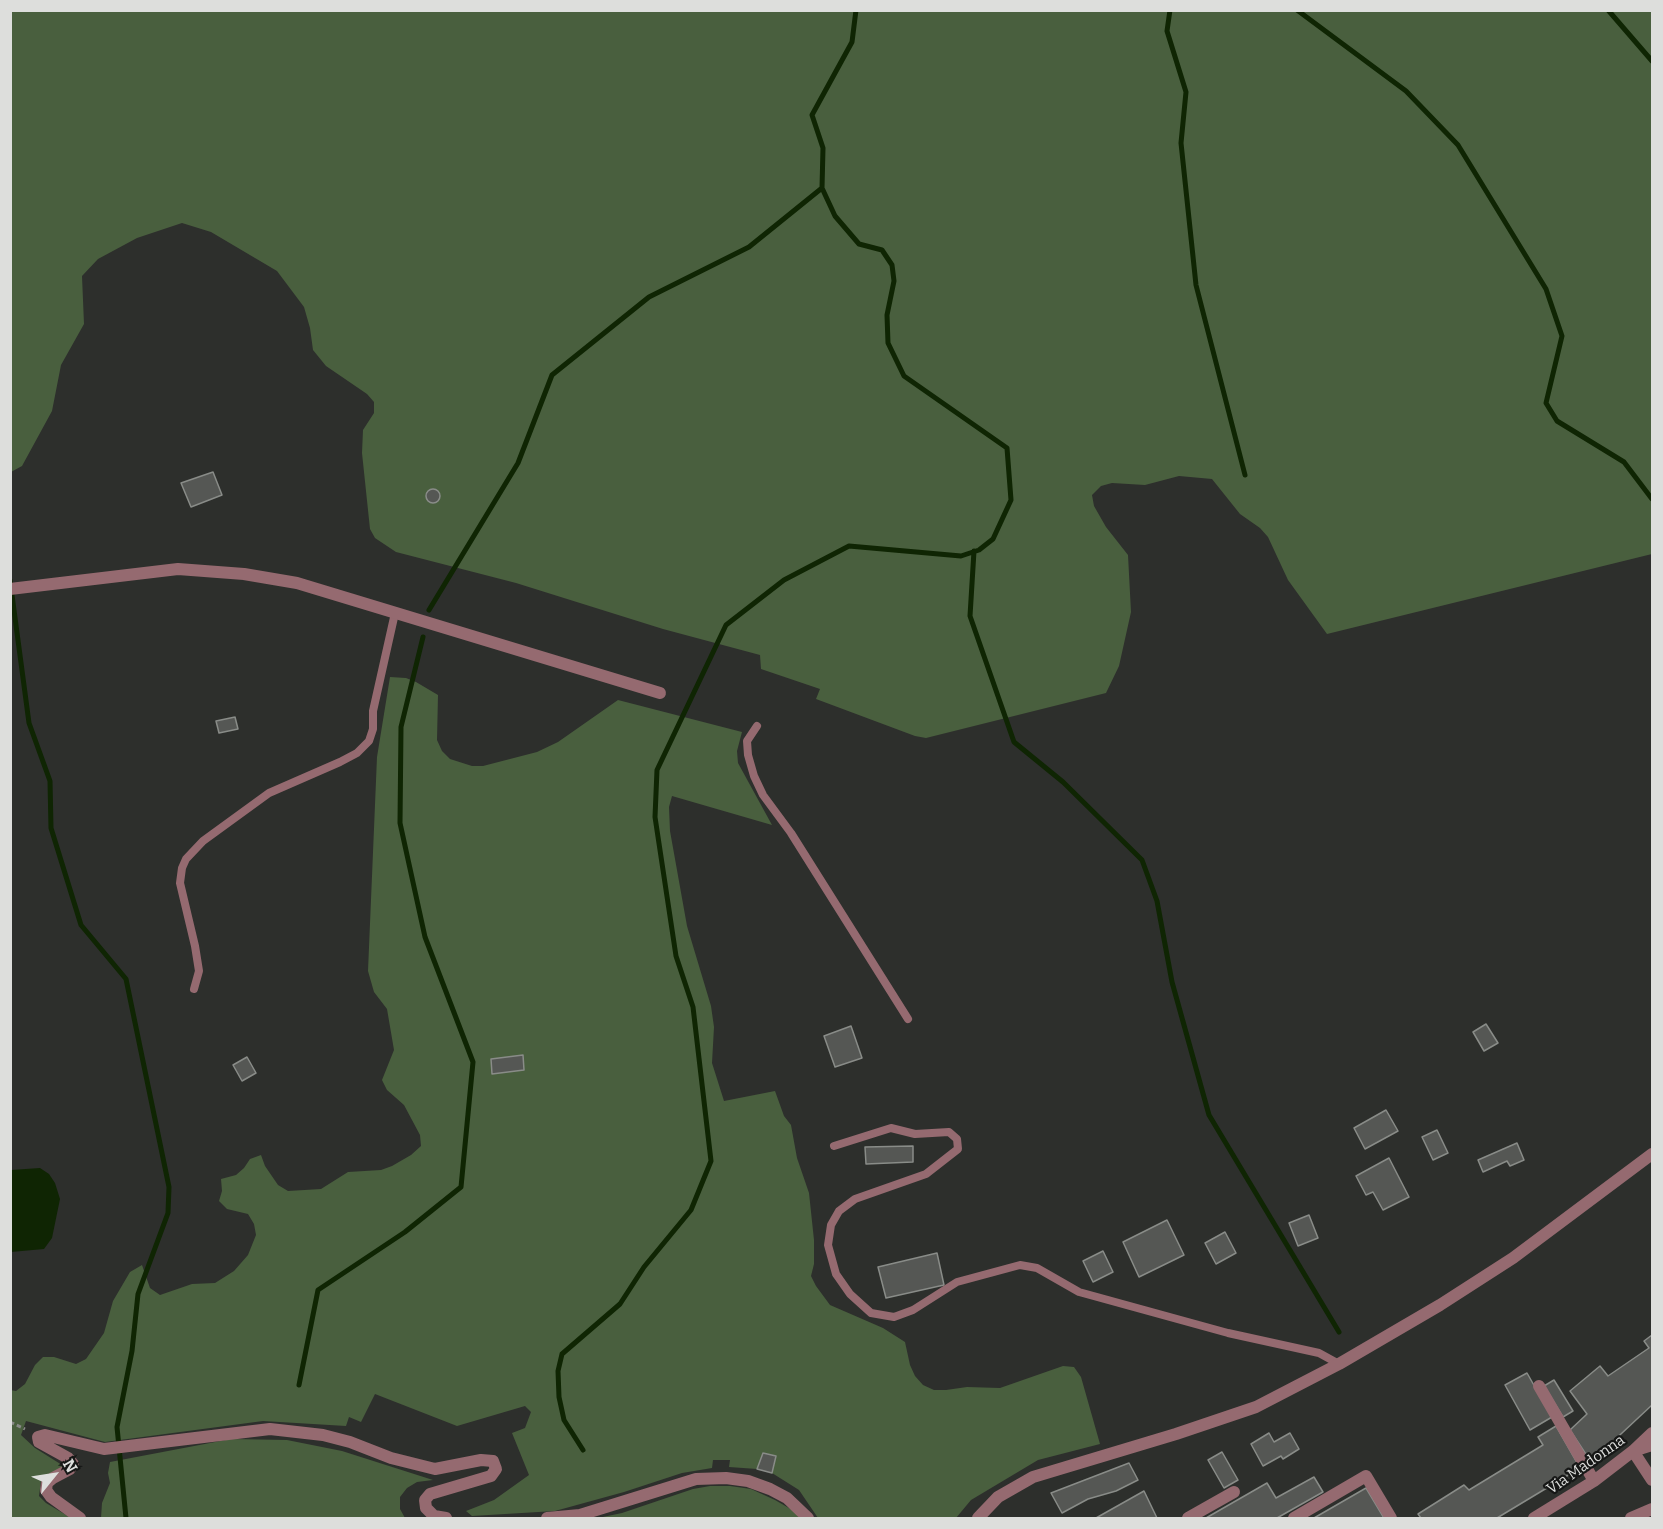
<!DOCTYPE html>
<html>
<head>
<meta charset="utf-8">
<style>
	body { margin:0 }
	#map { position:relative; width:1663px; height:1529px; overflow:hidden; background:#2d2f2c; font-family:Bitter,serif }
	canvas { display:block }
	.frame { position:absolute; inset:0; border:12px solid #dddedc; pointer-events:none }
	.north { position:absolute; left:24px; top:1445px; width:60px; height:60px; -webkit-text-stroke:4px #161716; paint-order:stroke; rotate:60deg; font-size:16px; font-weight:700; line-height:24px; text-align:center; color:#dddedc }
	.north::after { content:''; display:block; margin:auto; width:21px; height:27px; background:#dddedc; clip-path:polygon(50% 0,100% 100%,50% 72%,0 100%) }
</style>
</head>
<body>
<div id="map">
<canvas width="1663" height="1529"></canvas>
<div class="frame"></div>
<div class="north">N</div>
</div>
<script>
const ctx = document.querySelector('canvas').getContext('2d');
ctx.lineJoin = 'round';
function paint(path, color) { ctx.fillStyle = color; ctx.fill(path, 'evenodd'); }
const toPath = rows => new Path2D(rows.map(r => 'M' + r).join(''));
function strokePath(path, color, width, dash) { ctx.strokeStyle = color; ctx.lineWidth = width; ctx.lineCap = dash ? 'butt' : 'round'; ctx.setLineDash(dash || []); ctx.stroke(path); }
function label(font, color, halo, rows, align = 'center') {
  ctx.font = font + ' Bitter,serif'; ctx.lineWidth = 4.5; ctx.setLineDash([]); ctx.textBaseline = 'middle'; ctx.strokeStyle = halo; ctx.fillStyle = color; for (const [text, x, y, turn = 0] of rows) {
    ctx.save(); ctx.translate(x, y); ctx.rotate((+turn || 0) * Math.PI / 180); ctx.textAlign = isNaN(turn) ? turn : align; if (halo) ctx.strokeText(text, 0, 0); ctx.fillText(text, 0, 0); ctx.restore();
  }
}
paint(toPath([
	[10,11,1652,11,1652,554,1327,634,1288,580,1268,537,1260,528,1240,514,1212,479,1179,476,1145,485,1112,483,1101,486,1092,495,1094,506,1106,527,1128,555,1131,612,1119,666,1106,693,926,738,915,736,816,699,820,689,761,669,760,655,663,629,516,583,396,552,375,538,370,529,362,453,363,430,374,413,374,402,367,394,326,366,313,350,310,328,304,307,277,271,211,232,182,223,137,238,98,259,82,276,84,324,61,365,52,411,22,466,11,472],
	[390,677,406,678,416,682,438,695,437,740,442,751,450,759,472,766,483,766,537,752,558,742,618,700,742,732,737,751,738,763,772,825,672,796,669,807,670,831,687,926,711,1006,714,1027,712,1063,724,1101,775,1091,784,1116,791,1125,797,1158,809,1193,814,1240,814,1264,811,1276,816,1286,830,1305,883,1328,905,1342,910,1365,915,1376,923,1385,934,1390,946,1390,967,1387,1000,1388,1063,1366,1074,1367,1081,1377,1100,1444,1038,1460,971,1500,956,1518,818,1518,799,1490,772,1473,776,1456,763,1453,757,1469,729,1467,730,1460,713,1460,712,1468,682,1473,624,1492,555,1511,472,1516,466,1511,494,1500,529,1475,512,1433,525,1428,531,1412,525,1406,457,1426,375,1394,361,1422,349,1417,346,1426,263,1421,105,1442,26,1421,21,1435,35,1448,62,1465,62,1469,41,1481,39,1496,46,1503,71,1518,11,1518,10,1390,16,1391,25,1384,35,1365,43,1357,54,1357,76,1364,86,1359,104,1333,113,1301,130,1272,142,1265,150,1288,160,1295,192,1284,215,1283,234,1271,248,1255,256,1235,254,1224,248,1214,227,1209,219,1201,222,1191,221,1179,236,1175,244,1168,250,1159,261,1155,265,1166,278,1185,288,1191,321,1189,348,1172,381,1170,392,1166,411,1155,421,1146,420,1135,404,1105,387,1090,382,1080,394,1050,387,1009,374,992,368,971,377,757],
	[231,1439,287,1440,342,1451,433,1480,417,1482,407,1488,400,1497,400,1509,405,1518,101,1518,102,1503,110,1483,108,1473,110,1462],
	[710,1486,730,1486,751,1489,775,1500,794,1511,800,1518,598,1518,622,1513,693,1489]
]), '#495f3e');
paint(toPath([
	[40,1168,49,1174,55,1183,60,1199,52,1238,44,1249,11,1252,11,1170]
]), '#0f2503');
strokePath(toPath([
	[1170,10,1167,31,1186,92,1181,143,1196,285,1245,475],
	[1297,10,1406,91,1458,145,1546,289,1562,336,1546,403,1557,421,1624,462,1652,499],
	[1608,10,1652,61],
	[974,551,970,616,1014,742,1063,782,1142,860,1157,901,1172,982,1209,1115,1339,1332],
	[10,580,29,723,50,781,51,828,81,925,126,979,169,1187,168,1213,138,1294,132,1351,117,1427,126,1518],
	[429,610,518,463,552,375,649,297,749,247,822,188],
	[299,1385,318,1290,405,1232,461,1187,473,1062,425,937,400,823,401,727,423,637],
	[583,1450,564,1420,559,1397,558,1371,562,1354,620,1304,644,1267,691,1210,711,1161,693,1007,676,956,655,817,657,770,726,625,784,580,849,546,961,556,979,550,993,539,1011,500,1007,448,904,376,888,343,887,315,894,281,892,265,882,250,859,244,835,216,822,188,823,148,812,115,852,42,856,10]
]), '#0f2503', 5);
const building = toPath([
	[213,472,222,495,191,507,181,483,213,472],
	'426 496a7 7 0 1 1 14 0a7 7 0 1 1-14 0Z',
	[235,717,238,729,219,733,216,721,235,717],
	[1486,1024,1498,1043,1484,1051,1473,1032,1486,1024],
	[851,1026,862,1058,835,1067,824,1036,851,1026],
	[523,1055,524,1070,492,1074,491,1059,523,1055],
	[247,1057,256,1073,242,1081,233,1065,247,1057],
	[1386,1110,1398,1131,1365,1149,1354,1128,1386,1110],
	[1437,1130,1448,1153,1433,1160,1422,1137,1437,1130],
	[1517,1143,1524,1160,1510,1166,1507,1161,1483,1172,1478,1160,1517,1143],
	[913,1146,913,1162,866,1164,865,1147,913,1146],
	[1389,1158,1409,1197,1383,1210,1373,1192,1366,1195,1356,1176,1389,1158],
	[1309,1215,1318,1238,1298,1246,1289,1223,1309,1215],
	[1167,1220,1184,1255,1139,1277,1123,1242,1167,1220],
	[1225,1232,1236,1253,1216,1264,1205,1243,1225,1232],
	[1103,1251,1113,1272,1093,1282,1083,1261,1103,1251],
	[937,1253,944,1285,886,1298,878,1267,937,1253],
	[1652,1335,1652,1405,1591,1462,1570,1430,1587,1414,1570,1391,1600,1366,1608,1376,1649,1348,1644,1341,1652,1335],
	[1527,1373,1552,1417,1530,1430,1505,1385,1527,1373],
	[1554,1380,1573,1411,1563,1417,1544,1386,1554,1380],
	[1556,1426,1580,1468,1497,1518,1421,1518,1418,1514,1464,1485,1469,1490,1543,1445,1538,1437,1556,1426],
	[1269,1433,1274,1442,1290,1433,1299,1449,1283,1459,1281,1456,1263,1466,1251,1444,1269,1433],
	[1222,1452,1238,1480,1224,1488,1208,1460,1222,1452],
	[763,1453,776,1456,772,1473,757,1469,763,1453],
	[1129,1463,1138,1480,1116,1491,1088,1499,1062,1513,1051,1493,1129,1463],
	[1314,1477,1323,1492,1277,1518,1206,1518,1267,1483,1276,1498,1314,1477],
	[1366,1488,1384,1518,1314,1518,1366,1488],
	[1144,1491,1157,1518,1096,1518,1144,1491]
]);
paint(building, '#555754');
strokePath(building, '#898c88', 1.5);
strokePath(toPath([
	[10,1422,25,1429]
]), '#898a88', 3, [4.5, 3]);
strokePath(toPath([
	[757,726,747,741,748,755,754,776,763,795,791,833,908,1019],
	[194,989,199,971,195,946,180,883,182,868,186,859,203,841,269,793,340,762,357,753,369,741,373,729,373,711,395,613],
	[834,1146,891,1128,915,1134,949,1132,957,1139,958,1149,926,1174,855,1199,839,1211,831,1225,828,1245,836,1274,850,1294,871,1313,894,1317,913,1310,957,1282,1020,1265,1037,1268,1079,1292,1228,1333,1319,1353,1339,1364]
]), '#956a70', 8);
strokePath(toPath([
	[10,589,178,569,244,574,297,583,660,693],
	[1539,1386,1594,1481],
	[1652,1445,1633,1451,1652,1480],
	[80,1518,51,1497,46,1490,47,1483,53,1478,70,1469,73,1464,68,1458,39,1442,38,1437,45,1435,104,1449,270,1429,323,1435,350,1442,391,1458,435,1469,481,1460,493,1461,496,1469,491,1476,430,1494,425,1500,426,1508,434,1516,446,1518],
	[547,1518,580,1515,696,1479,726,1478,748,1481,770,1489,787,1498,808,1518],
	[978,1518,998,1497,1033,1477,1176,1434,1256,1407,1339,1364,1440,1305,1513,1258,1652,1154],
	[1188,1518,1234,1492],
	[1294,1518,1366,1476,1391,1518],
	[1534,1518,1594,1481,1633,1451,1652,1433],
	[1631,1518,1652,1509]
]), '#956a70', 12);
label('15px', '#dddedc', '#161716', [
	["Via Madonna",1586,1465,-35]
]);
</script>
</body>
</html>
